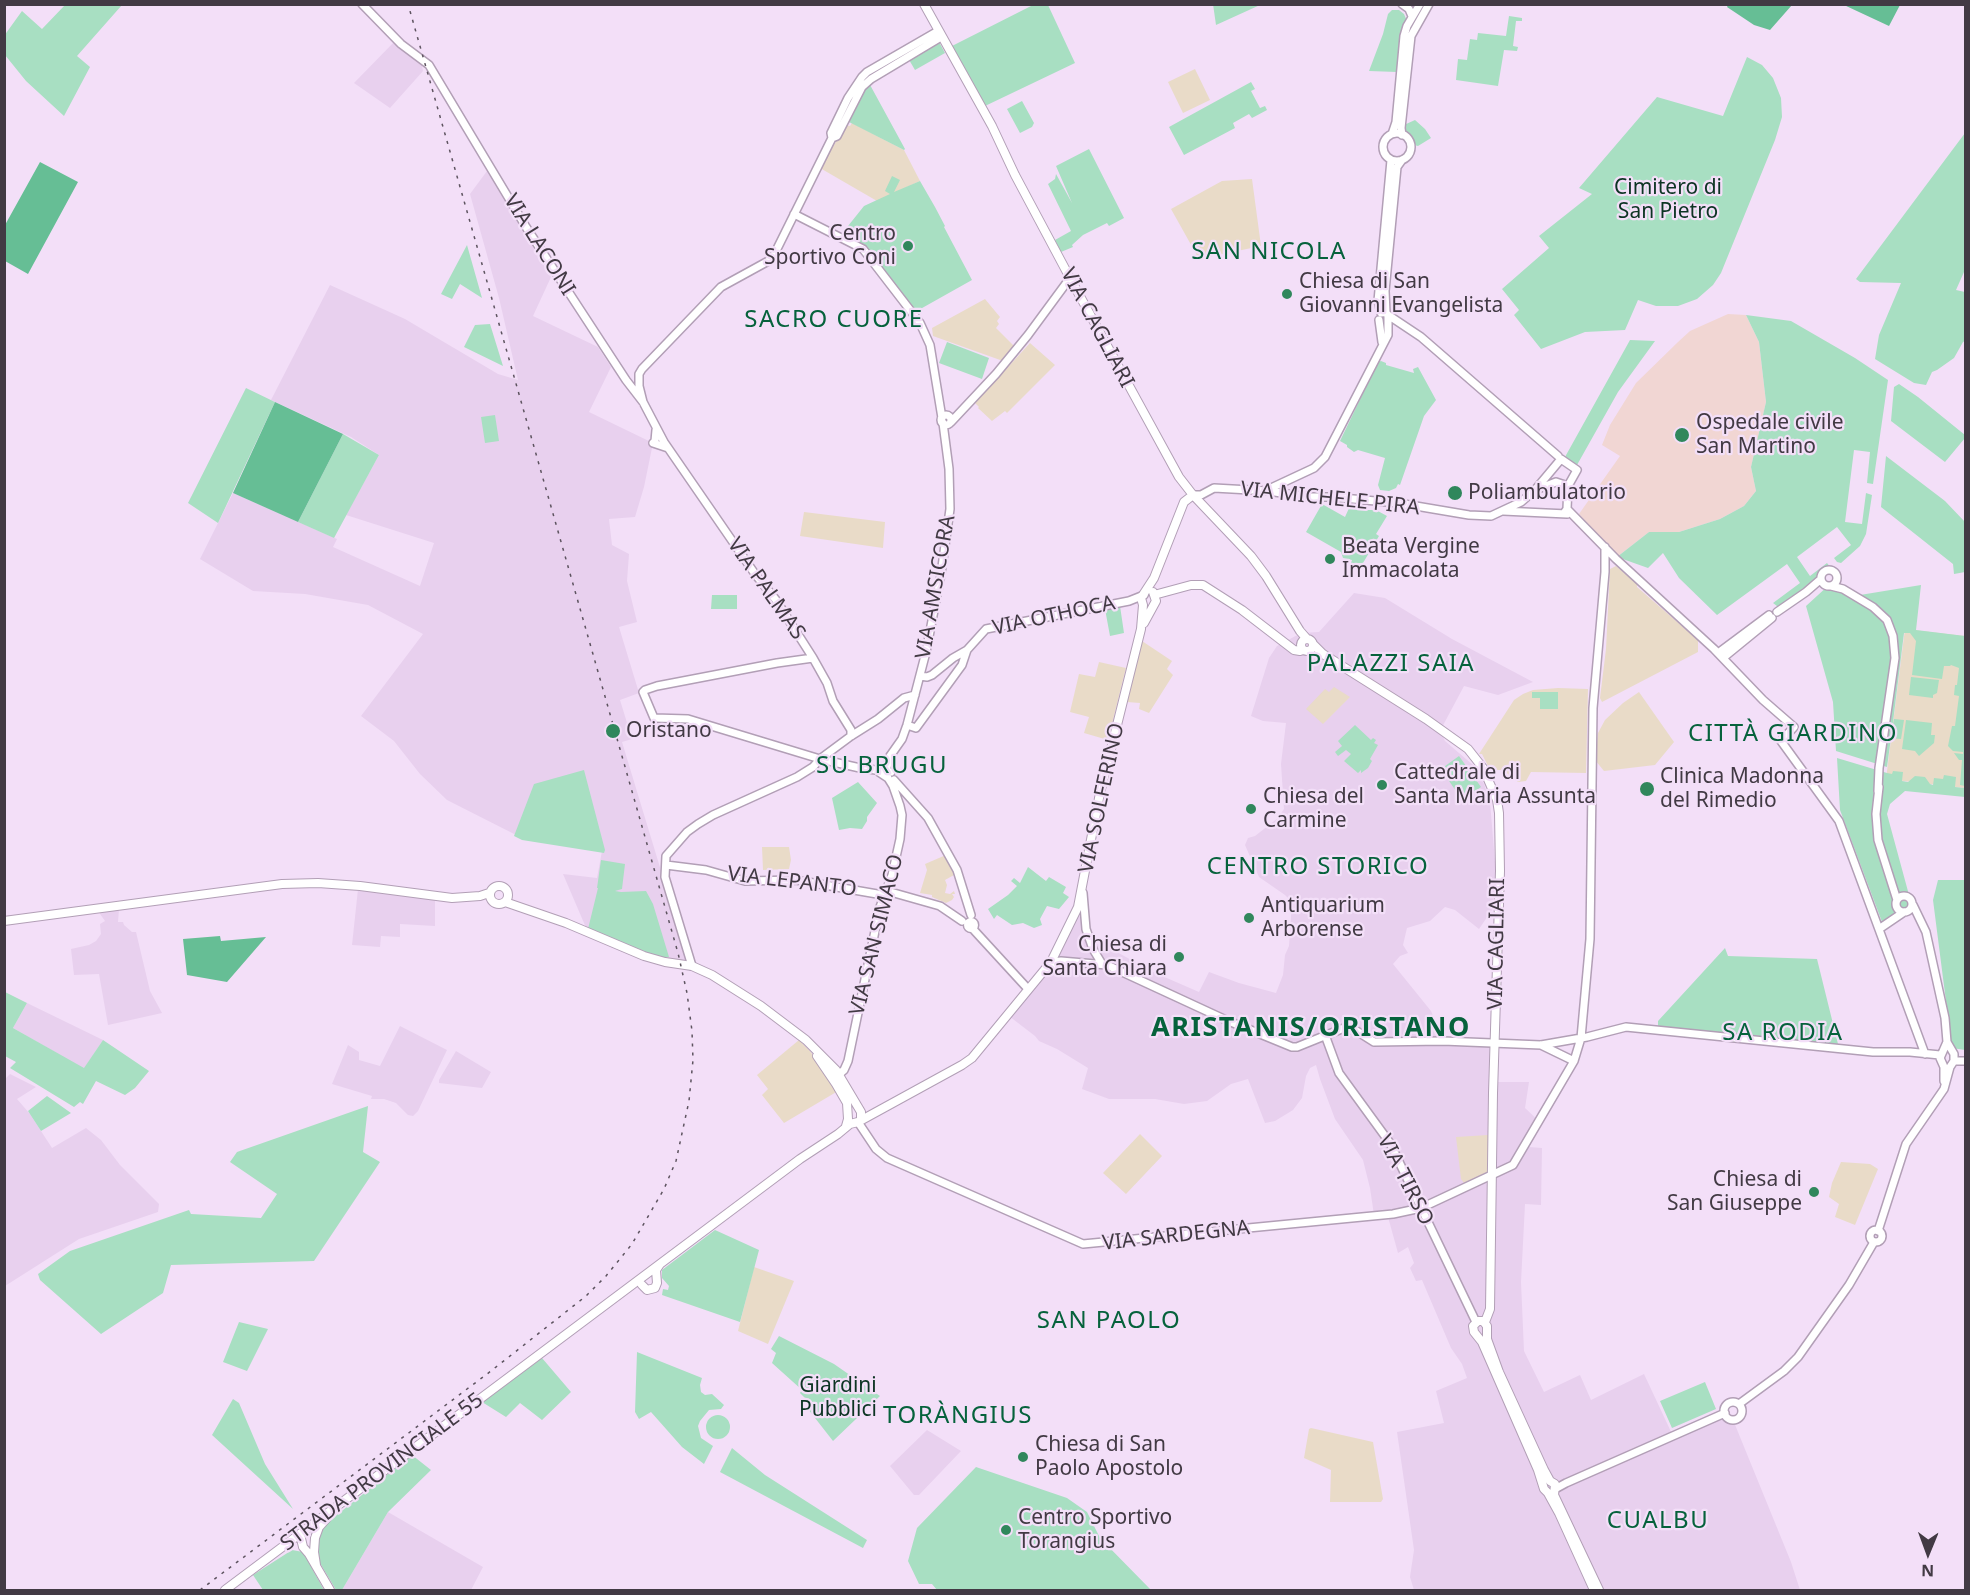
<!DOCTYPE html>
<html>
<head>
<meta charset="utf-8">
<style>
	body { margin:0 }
	#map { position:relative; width:1970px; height:1595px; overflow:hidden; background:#f3dff8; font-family:"Noto Sans",sans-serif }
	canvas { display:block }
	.frame { position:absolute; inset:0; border:6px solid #423a44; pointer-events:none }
	.north { position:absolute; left:1898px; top:1523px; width:60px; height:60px; -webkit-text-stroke:4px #f3dff8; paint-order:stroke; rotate:181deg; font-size:16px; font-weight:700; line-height:24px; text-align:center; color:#423a44 }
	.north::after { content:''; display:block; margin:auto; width:21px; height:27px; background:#423a44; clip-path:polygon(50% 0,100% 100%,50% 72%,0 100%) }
</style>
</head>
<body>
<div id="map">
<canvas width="1970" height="1595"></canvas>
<div class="frame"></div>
<div class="north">N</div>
</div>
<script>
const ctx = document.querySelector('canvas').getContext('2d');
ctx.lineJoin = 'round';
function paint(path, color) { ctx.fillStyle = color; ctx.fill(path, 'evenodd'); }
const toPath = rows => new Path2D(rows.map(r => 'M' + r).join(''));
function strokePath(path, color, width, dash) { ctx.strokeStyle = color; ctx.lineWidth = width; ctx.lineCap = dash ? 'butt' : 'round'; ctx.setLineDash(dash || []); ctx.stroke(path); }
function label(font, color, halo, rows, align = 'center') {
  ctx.font = font + ' "Noto Sans",sans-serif'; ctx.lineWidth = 4.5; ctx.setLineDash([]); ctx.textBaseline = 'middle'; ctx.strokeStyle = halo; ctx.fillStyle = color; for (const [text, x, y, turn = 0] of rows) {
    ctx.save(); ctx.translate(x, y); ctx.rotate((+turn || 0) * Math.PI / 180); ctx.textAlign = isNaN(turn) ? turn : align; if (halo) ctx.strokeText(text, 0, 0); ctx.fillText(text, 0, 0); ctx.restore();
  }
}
paint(toPath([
	[395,41,421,62,423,71,390,108,354,83],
	[487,171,551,277,533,316,598,347,611,367,589,412,653,443,644,487,635,517,609,519,612,545,629,554,627,581,637,622,619,627,639,693,620,700,632,739,622,742,689,963,652,956,587,930,563,874,597,878,602,851,524,839,447,800,420,774,394,741,361,716,423,634,368,605,305,594,253,591,200,559,233,493,337,539,333,547,420,586,434,543,346,515,379,455,351,437,271,400,330,285,405,319,498,374,518,380,499,298,470,194],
	[1354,593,1385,598,1452,639,1533,682,1498,695,1464,686,1440,731,1445,741,1473,765,1484,784,1490,802,1497,886,1494,907,1479,929,1455,910,1445,907,1430,921,1407,928,1403,945,1408,953,1400,956,1393,964,1431,1011,1444,1042,1491,1043,1492,1082,1529,1082,1525,1108,1541,1123,1529,1147,1542,1148,1541,1205,1525,1204,1521,1282,1524,1351,1544,1392,1580,1375,1591,1400,1644,1374,1673,1436,1729,1410,1791,1562,1800,1590,1414,1590,1410,1577,1414,1550,1397,1432,1444,1423,1436,1391,1467,1378,1462,1364,1451,1348,1422,1280,1416,1281,1410,1268,1414,1263,1408,1247,1398,1253,1388,1217,1374,1215,1370,1188,1363,1160,1335,1119,1320,1079,1316,1065,1310,1068,1306,1076,1302,1098,1293,1110,1275,1121,1265,1123,1248,1079,1231,1084,1207,1101,1184,1104,1155,1099,1109,1099,1082,1089,1088,1068,1057,1049,1039,1041,1035,1036,1005,1013,1051,962,1076,915,1081,916,1086,938,1094,943,1106,946,1153,972,1199,992,1209,972,1239,983,1276,993,1283,975,1285,955,1289,946,1292,902,1285,895,1259,877,1245,845,1248,838,1255,836,1278,818,1284,809,1281,764,1286,723,1263,721,1251,716,1269,658,1277,646,1301,633,1319,632],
	[358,889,435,899,435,926,400,924,400,937,381,936,380,947,352,945],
	[119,909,118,922,123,922,124,925,132,932,136,932,150,991,162,1013,108,1025,99,974,74,975,71,949,89,945,96,941,101,934,100,924,105,921,98,911],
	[27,1003,103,1040,84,1069,13,1028],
	[400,1026,447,1050,418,1111,413,1116,408,1115,396,1103,384,1099,371,1099,372,1096,332,1084,348,1045,359,1052,359,1060,380,1066],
	[456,1051,491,1072,482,1088,439,1083,439,1080],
	[10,1074,36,1087,17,1099,30,1114,52,1148,86,1128,101,1140,120,1165,159,1204,158,1212,79,1239,5,1286,4,1080],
	[927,1430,961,1451,919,1495,914,1495,890,1466],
	[388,1512,483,1567,471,1590,342,1590]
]), '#e8d0ee');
paint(toPath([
	[1195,69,1210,100,1183,113,1168,82],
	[852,123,904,150,920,181,877,201,820,168,846,125,850,126],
	[1252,179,1261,246,1199,259,1171,209,1222,181],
	[985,299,1000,317,997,321,999,324,996,328,1015,347,1003,361,933,336,932,328],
	[1030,343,1055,365,1007,413,1005,411,992,421,978,408,979,407,975,403],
	[804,512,885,522,883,548,800,536],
	[1616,566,1637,584,1637,587,1698,640,1698,652,1602,702,1600,698,1606,649,1610,569],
	[1905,629,1965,636,1965,788,1886,779],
	[1142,641,1172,661,1167,669,1173,675,1149,713,1139,709,1140,703,1127,702],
	[1099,662,1126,668,1108,740,1084,733,1089,717,1070,712,1079,674,1095,677],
	[1334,687,1350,697,1323,724,1306,709,1325,689,1329,692],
	[1558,688,1588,689,1586,773,1531,772,1526,781,1518,782,1503,770,1495,770,1491,772,1482,754,1479,754,1514,700,1523,694,1533,690],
	[1639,692,1674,742,1655,765,1604,771,1595,760,1598,733,1605,720,1623,703],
	[762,847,789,847,791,860,789,869,763,870],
	[946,855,954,875,945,880,947,885,945,893,950,894,954,891,955,894,952,894,954,897,952,900,946,903,932,897,932,895,920,893,927,870,925,864],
	[799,1040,810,1051,838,1091,784,1123,762,1095,768,1089,757,1075],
	[1140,1134,1162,1156,1126,1194,1103,1173],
	[1488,1135,1489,1171,1464,1183,1461,1179,1456,1137],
	[1841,1162,1870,1164,1878,1169,1855,1225,1835,1217,1839,1204,1829,1197,1832,1183],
	[754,1267,794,1281,768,1344,738,1331],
	[1311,1428,1373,1442,1383,1499,1381,1502,1330,1502,1331,1470,1304,1458,1309,1429]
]), '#e9dbc8');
paint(toPath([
	[1728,314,1746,315,1759,342,1766,402,1751,467,1756,491,1744,506,1720,519,1679,532,1649,532,1617,557,1579,514,1620,456,1602,445,1610,425,1636,383,1678,342,1690,331]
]), '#f1d6d3');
paint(toPath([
	[1213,4,1260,4,1260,5,1216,25],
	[65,5,122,5,77,56,90,67,64,116,26,81,5,55,4,36,22,11,42,29],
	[1033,5,1048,5,1075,63,985,106,952,46],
	[1392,10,1399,10,1404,14,1407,21,1400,36,1397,72,1369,71,1383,34,1388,14],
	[1509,16,1522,18,1522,21,1516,21,1513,46,1518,47,1517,51,1504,50,1498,86,1456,80,1458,59,1467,60,1470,39,1477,40,1478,33,1506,36],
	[938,40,945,53,915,70,908,58],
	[1747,57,1762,65,1773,78,1781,98,1782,117,1775,140,1721,273,1713,285,1697,299,1678,306,1656,306,1638,300,1625,330,1585,332,1541,349,1514,315,1519,310,1502,289,1549,248,1539,236,1592,194,1579,188,1657,97,1723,116],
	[1251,82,1255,89,1251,91,1260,108,1265,106,1267,110,1252,118,1249,114,1233,123,1235,128,1184,155,1169,127],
	[869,83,905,149,904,150,847,121,862,90],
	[1022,101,1034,123,1032,127,1020,133,1007,109],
	[1415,120,1425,129,1431,138,1418,146,1414,145,1412,138,1404,131,1404,125],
	[1965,133,1965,272,1964,272,1956,290,1965,292,1965,341,1963,342,1954,358,1937,370,1932,372,1926,385,1914,383,1875,359,1879,335,1901,283,1860,282,1856,279],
	[1089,149,1124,218,1109,226,1107,223,1083,235,1072,245,1073,247,1061,252,1055,240,1071,231,1048,184,1055,179,1056,174,1072,203,1056,166],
	[892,176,900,180,894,192,920,181,935,207,945,226,944,227,972,280,915,312,866,247,840,236,864,206,890,194,885,191],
	[467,245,482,298,460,284,452,299,441,294],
	[1746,315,1791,321,1855,358,1888,380,1873,484,1867,483,1870,452,1854,450,1845,522,1862,524,1866,493,1872,495,1866,534,1860,546,1841,563,1837,562,1834,558,1851,545,1837,527,1797,557,1810,576,1827,563,1831,568,1830,571,1781,606,1777,606,1773,603,1800,583,1787,564,1717,615,1679,578,1663,553,1648,568,1617,557,1649,532,1679,532,1720,519,1744,506,1756,491,1751,467,1766,402,1759,342],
	[490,324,503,366,464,347,475,325],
	[1630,340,1655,341,1618,392,1577,465,1565,457],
	[947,342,989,358,982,379,939,363],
	[1381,361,1386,363,1386,365,1414,373,1413,369,1418,367,1436,400,1424,416,1400,485,1398,484,1396,488,1389,491,1380,490,1378,485,1385,458,1358,450,1354,452,1347,447,1347,445,1340,441,1378,362],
	[1899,384,1918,397,1965,435,1965,438,1945,462,1891,421,1894,387],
	[246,388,275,402,218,523,188,503],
	[495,415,499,441,485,443,481,417],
	[343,434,379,455,334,538,298,522],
	[1886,456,1945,501,1965,522,1965,572,1954,574,1953,564,1881,507],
	[1322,504,1345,517,1350,506,1365,510,1376,510,1387,516,1376,534,1379,536,1363,563,1351,563,1352,560,1343,558,1341,552,1306,532],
	[1829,585,1842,591,1860,595,1921,585,1916,630,1965,636,1965,786,1960,785,1962,760,1959,760,1954,753,1963,754,1963,752,1953,751,1948,746,1952,726,1955,726,1959,696,1954,695,1955,685,1957,685,1959,668,1951,665,1950,666,1944,666,1942,679,1912,675,1916,641,1910,633,1904,633,1892,730,1894,719,1904,720,1901,739,1891,738,1887,767,1836,751,1833,702,1806,606],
	[712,595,737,595,737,609,711,609],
	[1120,606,1124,633,1110,636,1105,609],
	[1911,677,1939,680,1937,693,1933,695,1933,698,1909,695],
	[1532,692,1558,692,1558,709,1540,709,1540,698,1532,698],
	[1906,720,1932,723,1931,735,1935,735,1934,743,1919,756,1915,751,1902,749],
	[1355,725,1371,740,1373,738,1376,740,1374,743,1378,745,1370,759,1372,761,1368,768,1361,773,1361,770,1358,773,1344,761,1351,754,1346,750,1338,756,1335,752,1342,746,1338,741],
	[1459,756,1481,787,1462,800,1441,769],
	[1837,758,1887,773,1892,774,1893,771,1903,772,1902,781,1908,782,1915,776,1925,777,1930,784,1933,785,1934,778,1943,779,1944,775,1956,777,1955,787,1965,788,1965,797,1905,791,1890,804,1887,814,1909,895,1906,899,1909,904,1905,909,1899,909,1893,918,1882,922,1840,810],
	[584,770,605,850,604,853,522,840,514,836,534,784],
	[858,782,877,803,867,817,867,821,862,829,850,828,839,830,832,798],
	[601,860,625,864,622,889,615,891,621,892,646,891,653,904,669,957,656,957,588,929,598,888,597,888],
	[1028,867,1046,881,1049,877,1066,887,1063,893,1069,897,1059,909,1047,906,1040,919,1042,925,1034,928,1023,923,1012,925,997,915,994,919,988,909,1008,895,1017,886,1011,881,1014,878,1020,883],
	[1938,880,1965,880,1965,1050,1952,1048,1933,900],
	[1725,948,1728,956,1817,959,1838,1044,1658,1028,1658,1021],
	[5,992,27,1003,13,1028,84,1068,103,1040,149,1071,135,1088,125,1095,96,1081,83,1104,80,1102,74,1107,10,1068,16,1062,5,1056],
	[47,1096,71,1113,41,1131,28,1111],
	[368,1106,363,1152,380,1162,314,1261,171,1265,163,1293,101,1334,40,1280,38,1274,70,1251,189,1210,191,1214,261,1218,277,1194,230,1162,237,1152],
	[715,1230,759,1250,740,1322,662,1295,663,1289,668,1290,669,1286,662,1278,662,1270],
	[239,1322,268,1329,247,1371,223,1362],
	[779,1336,834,1364,880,1396,833,1441,808,1409,812,1403,809,1402,800,1393,802,1390,772,1363,776,1353,771,1349],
	[637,1352,702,1378,700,1385,701,1392,705,1395,712,1394,724,1405,721,1409,709,1410,700,1421,698,1426,701,1438,713,1446,704,1464,682,1447,651,1412,639,1419,635,1412],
	[542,1358,571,1392,542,1420,520,1403,506,1417,482,1402],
	[1705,1382,1716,1409,1672,1428,1660,1401],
	[233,1399,239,1403,265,1464,293,1509,212,1435],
	'706 1427a12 12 0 1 1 24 0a12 12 0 1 1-24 0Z',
	[732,1448,765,1475,867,1540,863,1548,720,1472],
	[412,1455,431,1470,388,1512,342,1590,336,1590,317,1558,320,1531,328,1522],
	[976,1467,1067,1498,1087,1512,1100,1538,1151,1590,937,1590,932,1584,919,1584,908,1561,917,1528],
	[292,1550,303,1552,324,1590,263,1590,253,1575]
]), '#a8dfc2');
paint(toPath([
	[1728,5,1728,4,1792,5,1770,30,1754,25,1727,7],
	[1844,5,1900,5,1889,26],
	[40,162,78,182,28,274,5,261,5,225],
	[275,402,343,434,298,522,233,493],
	[220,936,221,941,266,937,227,982,187,975,183,939]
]), '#66be95');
const tertiary = toPath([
	[362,4,401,44,429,65,526,227,626,380,643,402,664,442,755,574,776,600,813,658,827,683,833,701,851,730,851,736],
	[1402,4,1409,9,1412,16],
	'1383 147a14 14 0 1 1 28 0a14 14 0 1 1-28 0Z',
	[1392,134,1396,122,1404,36,1407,26,1420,4],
	[1402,135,1401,128,1411,36,1429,4],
	[832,138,831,133,848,98,862,77,867,72,938,31],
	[794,214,863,249,920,323,930,345,942,418],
	[1381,313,1378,301,1391,160],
	[1386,313,1385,291,1397,167,1402,160],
	[1388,315,1421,337,1558,456],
	[1379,320,1382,342],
	[643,402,639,386,639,374,642,369,721,287,772,259,832,138,837,136,862,87,871,79,941,37],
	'941 420a5 5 0 1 1 10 0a5 5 0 1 1-10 0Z',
	[951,422,996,374,1028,335,1070,278],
	[656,430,655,441,653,443,668,448],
	[1538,489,1556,482,1568,486],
	[1268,491,1269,489,1314,468,1325,457,1388,335,1388,315,1385,312,1381,313],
	[1193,495,1201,495,1214,488,1268,491,1308,497,1331,497,1398,503,1469,515,1491,516,1521,502,1535,490,1561,459,1577,470,1568,486,1567,509,1564,513],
	[1567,509,1616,559,1714,649,1763,700,1794,727,1781,741,1839,821,1925,1054],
	[1503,511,1567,514],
	'1821 578a8 8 0 1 1 16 0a8 8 0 1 1-16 0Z',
	[1831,586,1843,589,1873,607,1887,620,1893,636,1895,658,1879,768,1878,791],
	[1777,612,1806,592,1821,579],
	[1718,653,1769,615],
	[813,658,777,663,657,686,645,690,643,692,654,718,688,719,820,759,860,768,891,772],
	[1723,658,1772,618],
	[920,676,927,677,932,675,953,658,967,650],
	[907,725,916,728,962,665,967,650,986,629,1129,601,1144,595],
	[886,771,890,756,902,739,907,725,926,652,941,574,950,509,949,469,943,423],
	[894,780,928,818,957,870,971,915],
	[1879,787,1876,814,1878,840,1897,900],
	[666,865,706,870,745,881,796,880,883,895],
	[887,891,940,906,962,921],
	[1083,893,1086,929,1093,949,1102,964],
	'1896 904a8 8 0 1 1 16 0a8 8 0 1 1-16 0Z',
	[1913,905,1926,932,1945,1018,1947,1042,1940,1058,1944,1067,1944,1081],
	'967.5 925a3.5 3.5 0 1 1 7 0a3.5 3.5 0 1 1-7 0Z',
	[972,928,1028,989],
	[1879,929,1904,912],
	[1051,962,1061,961,1107,965,1226,1020,1292,1047,1297,1047,1344,1028,1355,1030,1374,1042,1443,1041,1541,1045,1587,1037,1626,1027,1873,1052,1910,1052,1940,1055],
	[692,966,665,877,666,856,687,832,698,824,713,815,797,777,813,767,820,759,851,736,878,719,904,698,915,695],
	[1044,971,1055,967,1068,964],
	[1325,1035,1339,1073,1390,1143,1476,1322],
	[1541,1045,1574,1061],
	[1954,1061,1966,1061],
	[836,1077,844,1070,848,1061,880,907,892,875,900,839,902,815,900,806,893,786,888,778,879,772],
	[858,1122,876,1149,887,1158,1083,1244,1393,1214,1421,1208,1513,1165,1574,1061,1581,1038,1590,939,1593,708,1605,572,1605,547],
	'1870 1236a6 6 0 1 1 12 0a6 6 0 1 1-12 0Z',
	[1878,1231,1906,1144,1944,1089,1950,1067,1954,1061,1954,1054,1947,1042],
	'1724 1411a9 9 0 1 1 18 0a9 9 0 1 1-18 0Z',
	[1739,1404,1784,1371,1798,1357,1849,1285,1874,1242],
	[1555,1489,1566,1483,1725,1413]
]);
const secondary = toPath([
	[924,4,992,126,1015,175,1070,278,1179,477,1193,495,1251,556,1266,576,1300,631,1307,639],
	[1154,595,1191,585,1203,585,1242,610,1294,650,1300,651,1303,650],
	[1144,623,1156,601,1153,592],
	'1301 645a6 6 0 1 1 12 0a6 6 0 1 1-12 0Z',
	[1314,645,1323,654,1426,719,1468,749,1483,768,1497,800,1499,813,1500,871,1493,1093,1490,1309,1485,1322],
	'490 895a9 9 0 1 1 18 0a9 9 0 1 1-18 0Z',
	[505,902,566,923,644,956,665,962,692,966,712,975,761,1006,806,1040,836,1070,861,1112,861,1120],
	[4,921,282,884,318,883,360,886,452,898,480,896,489,893],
	[817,1056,836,1084,847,1103,848,1119,846,1126],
	[642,1285,647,1290,655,1288,657,1283,656,1270,660,1264],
	[300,1534,303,1547,309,1554,330,1590],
	[316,1565,314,1552,315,1538,319,1527,327,1518],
	[225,1590,800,1159,838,1134,850,1124,858,1122,962,1065,972,1058,1051,962,1078,907,1100,793,1141,629,1143,605,1141,598,1154,578,1184,502,1193,495],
	[1594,1590,1559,1513,1548,1493,1544,1489,1538,1470,1482,1342,1474,1332,1473,1326,1478,1321,1483,1321,1487,1326,1487,1339,1499,1372,1544,1470,1550,1481,1555,1484,1554,1495,1599,1590]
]);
strokePath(tertiary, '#b29fb6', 10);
strokePath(secondary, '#b29fb6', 10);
strokePath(tertiary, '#fff', 7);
strokePath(secondary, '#fff', 8);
strokePath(toPath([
	[200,1590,491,1371,586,1296,606,1276,632,1244,664,1189,676,1161,689,1101,693,1060,692,1031,687,993,678,953,408,4]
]), '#5d535f', 1.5, [3, 6]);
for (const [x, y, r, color] of [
	[908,246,6,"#30875c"],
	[1287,294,6,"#30875c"],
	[1682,435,8,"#30875c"],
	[1455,493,8,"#30875c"],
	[1330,559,6,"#30875c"],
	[613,731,8,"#30875c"],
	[1382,785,6,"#30875c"],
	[1647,789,8,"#30875c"],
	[1251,809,6,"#30875c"],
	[1249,918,6,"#30875c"],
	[1179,957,6,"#30875c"],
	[1814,1192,6,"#30875c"],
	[1023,1457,6,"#30875c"],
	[1006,1530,6,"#30875c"]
]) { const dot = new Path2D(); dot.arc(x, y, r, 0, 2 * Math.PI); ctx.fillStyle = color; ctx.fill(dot); strokePath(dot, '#f3dff8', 2); }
label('21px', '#0c3423', '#f3dff8', [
	["Cimitero di",1668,188],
	["San Pietro",1668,212],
	["Giardini",838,1386],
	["Pubblici",838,1410]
]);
label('21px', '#423a44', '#f3dff8', [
	["Centro",896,234,"right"],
	["Sportivo Coni",896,258,"right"],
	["Chiesa di San",1299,282],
	["Giovanni Evangelista",1299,306],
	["Ospedale civile",1696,423],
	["San Martino",1696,447],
	["Poliambulatorio",1468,493],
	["Beata Vergine",1342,547],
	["Immacolata",1342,571],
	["Oristano",626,731],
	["Cattedrale di",1394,773],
	["Santa Maria Assunta",1394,797],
	["Clinica Madonna",1660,777],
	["del Rimedio",1660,801],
	["Chiesa del",1263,797],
	["Carmine",1263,821],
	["Antiquarium",1261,906],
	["Arborense",1261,930],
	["Chiesa di",1167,945,"right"],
	["Santa Chiara",1167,969,"right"],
	["Chiesa di",1802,1180,"right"],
	["San Giuseppe",1802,1204,"right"],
	["Chiesa di San",1035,1445],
	["Paolo Apostolo",1035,1469],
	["Centro Sportivo",1018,1518],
	["Torangius",1018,1542]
], 'left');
label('21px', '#423a44', '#f3dff8', [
	["VIA LACONI",539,245,58],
	["VIA CAGLIARI",1097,328,62],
	["VIA MICHELE PIRA",1330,499,6],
	["VIA AMSICORA",936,587,-80],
	["VIA PALMAS",766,589,55],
	["VIA OTHOCA",1054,616,-12],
	["VIA SOLFERINO",1102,798,-78],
	["VIA LEPANTO",792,882,7],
	["VIA SAN SIMACO",877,935,-76],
	["VIA CAGLIARI",1497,944,-89],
	["VIA TIRSO",1405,1180,63],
	["VIA SARDEGNA",1176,1236,-6],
	["STRADA PROVINCIALE 55",382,1472,-37]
]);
ctx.letterSpacing = '1.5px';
label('24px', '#06623c', '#f3dff8', [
	["SAN NICOLA",1269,252],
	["SACRO CUORE",834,320],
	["PALAZZI SAIA",1391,664],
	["CITTÀ GIARDINO",1793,734],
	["SU BRUGU",882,766],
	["CENTRO STORICO",1318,867],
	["SA RODIA",1783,1033],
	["SAN PAOLO",1109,1321],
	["TORÀNGIUS",958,1416],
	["CUALBU",1658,1521]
]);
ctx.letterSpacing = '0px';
ctx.letterSpacing = '1.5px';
label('bold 27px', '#06623c', '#f3dff8', [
	["ARISTANIS/ORISTANO",1311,1028]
]);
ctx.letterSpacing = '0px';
</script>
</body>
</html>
